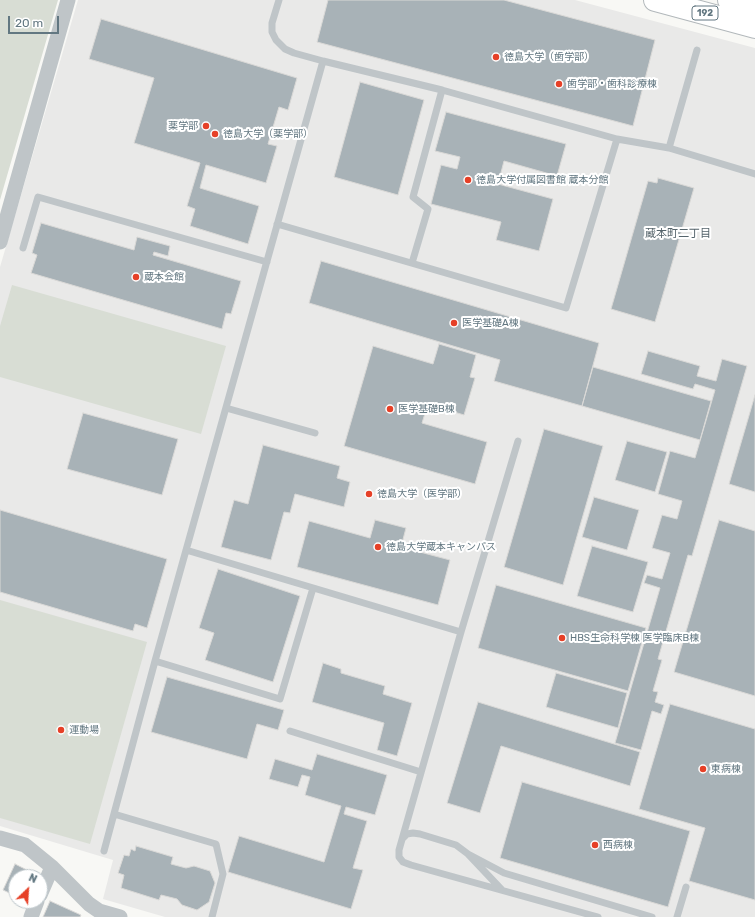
<!DOCTYPE html>
<html>
<head>
<meta charset="utf-8">
<style>
	body { margin:0 }
	#map { position:relative; width:755px; height:917px; overflow:hidden; background:#f8f8f5; font-family:Rubik,sans-serif }
	canvas { display:block }
	.north { position:absolute; left:8px; top:869px; width:40px; height:40px; box-sizing:border-box; background:#fff; border:1px solid #c0c9cd; border-radius:50%; rotate:25deg; font-size:11px; font-weight:700; line-height:16px; text-align:center; color:#627781 }
	.north::after { content:''; display:block; margin:auto; width:14px; height:18px; background:#e64027; clip-path:polygon(50% 0,100% 100%,50% 72%,0 100%) }
	.scale { position:absolute; left:8px; top:16px; width:51px; height:18px; box-sizing:border-box; border:2px solid #627781; border-top:0; padding-left:5px; font-size:12px; line-height:14px; white-space:nowrap; color:#627781; -webkit-text-stroke:3px #fff; paint-order:stroke }
</style>
</head>
<body>
<div id="map">
<canvas width="755" height="917"></canvas>
<div class="north">N</div>
<div class="scale">20 m</div>
</div>
<script>
const ctx = document.querySelector('canvas').getContext('2d');
ctx.lineJoin = 'round';
function paint(path, color) { ctx.fillStyle = color; ctx.fill(path, 'evenodd'); }
const toPath = rows => new Path2D(rows.map(r => 'M' + r).join(''));
function strokePath(path, color, width, dash) { ctx.strokeStyle = color; ctx.lineWidth = width; ctx.lineCap = dash ? 'butt' : 'round'; ctx.setLineDash(dash || []); ctx.stroke(path); }
function label(font, color, halo, rows, align = 'center') {
  ctx.font = font + ' Rubik,"Noto Sans JP",sans-serif'; ctx.lineWidth = 4; ctx.setLineDash([]); ctx.textBaseline = 'middle'; ctx.strokeStyle = halo; ctx.fillStyle = color; for (const [text, x, y, turn = 0] of rows) {
    ctx.save(); ctx.translate(x, y); ctx.rotate((+turn || 0) * Math.PI / 180); ctx.textAlign = isNaN(turn) ? turn : align; if (halo) ctx.strokeText(text, 0, 0); ctx.fillText(text, 0, 0); ctx.restore();
  }
}
paint(toPath([
	[78,0,575,0,755,48,755,917,165,917,103,899,113,860,0,826,0,267]
]), '#e9e9e8');
paint(toPath([
	[0,0,58,0,0,200],
	[12,285,226,346,201,434,0,377,0,326],
	[0,600,147,642,90,844,0,818]
]), '#d8ddd4');
const building = toPath([
	[328,0,504,0,655,40,633,126,317,42,328,0],
	[101,19,297,78,288,110,279,107,268,144,277,146,266,183,206,165,200,188,259,206,248,244,190,226,195,209,187,206,200,163,134,143,154,78,89,59,101,19],
	[360,82,424,100,398,195,334,177,360,82],
	[446,112,566,144,557,176,504,161,498,184,553,199,539,251,496,240,501,222,431,204,441,165,457,169,460,157,435,151,446,112],
	[658,178,694,188,655,322,611,309,648,181,657,183,658,178],
	[41,223,134,250,137,237,170,246,168,256,154,252,153,255,241,281,231,314,226,313,222,329,31,273,37,255,32,253,41,223],
	[321,261,599,343,582,406,494,381,500,360,309,303,321,261],
	[439,344,476,355,470,377,475,378,464,415,428,404,422,423,487,442,475,484,344,446,373,346,433,364,439,344],
	[648,351,700,366,697,376,716,381,722,359,747,366,692,556,688,555,658,659,662,660,653,691,658,692,655,702,664,705,661,714,652,711,641,750,615,743,660,588,644,583,647,575,662,579,670,553,652,548,662,515,677,519,682,501,658,494,670,451,695,458,715,390,695,384,693,389,641,374,648,351],
	[593,367,711,401,700,440,582,406,593,367],
	[755,395,755,492,729,484,755,395],
	[83,413,178,439,162,495,67,469,83,413],
	[544,429,603,446,563,585,504,567,544,429],
	[627,441,667,452,655,492,615,480,627,441],
	[263,445,340,466,337,478,350,482,344,507,295,494,290,513,284,512,271,560,221,547,234,500,248,504,263,445],
	[594,497,639,510,627,550,582,537,594,497],
	[0,510,167,559,147,628,135,624,133,631,0,592,0,510],
	[375,520,406,528,401,547,450,560,438,605,297,567,309,521,370,538,375,520],
	[719,520,755,531,755,696,674,672,719,520],
	[592,546,648,562,633,612,577,596,592,546],
	[218,569,300,596,273,682,205,660,214,633,199,628,218,569],
	[496,585,646,628,628,691,478,648,496,585],
	[323,663,341,669,341,673,385,686,383,694,412,703,397,756,377,750,384,723,312,702,323,663],
	[556,673,627,693,618,728,546,707,556,673],
	[167,677,284,710,278,730,257,724,247,759,151,732,167,677],
	[478,702,640,752,630,786,501,746,480,813,447,803,478,702],
	[670,704,755,729,755,900,689,881,705,828,639,809,670,704],
	[317,754,387,775,375,815,346,807,344,814,367,821,353,868,363,870,351,909,228,872,239,836,324,862,341,806,305,795,310,777,302,775,298,787,269,779,275,759,312,770,317,754],
	[522,782,690,831,668,907,500,858,522,782],
	[136,846,173,857,171,864,186,868,194,866,210,871,215,883,209,902,197,910,182,905,177,899,161,895,159,900,121,888,124,875,118,873,124,855,129,856,131,849,135,851,136,846],
	[15,864,31,872,29,877,16,877,16,896,3,890,15,864],
	[50,901,81,915,80,917,43,917,50,901]
]);
paint(building, '#a8b2b7');
strokePath(building, '#dad9d7', 1);
const highway = toPath([
	[655,0,755,27],
	[729,0,755,7]
]);
strokePath(highway, '#b2b8bb', 24);
strokePath(toPath([
	[279,0,272,23,272,32,276,40,285,49,294,53,323,61,442,90,617,139,669,148,755,174],
	[669,148,697,50],
	[277,224,566,308,617,139],
	[23,248,38,197,267,262],
	[412,263,428,209,413,197,442,90],
	[226,408,315,433],
	[518,441,461,632,399,850,399,857,403,862,411,865,598,917],
	[186,550,461,632],
	[155,661,280,699,313,588],
	[290,731,421,772],
	[114,814,216,844,223,874,212,917],
	[403,838,407,834,413,833,420,834,456,845,468,854,502,890],
	[104,851,155,661,323,61],
	[468,854,504,873,652,917],
	[677,917,686,887]
]), '#bfc5c8', 7);
strokePath(toPath([
	[0,242,68,0],
	[0,838,25,845,52,867,89,904,99,911,120,917],
	[40,895,52,867],
	[31,917,37,901]
]), '#bfc5c8', 15);
strokePath(highway, '#fff', 22);
for (const [x, y, r, color] of [
	[496,57,4,"#e64027"],
	[559,84,4,"#e64027"],
	[206,126,4,"#e64027"],
	[215,134,4,"#e64027"],
	[468,180,4,"#e64027"],
	[136,277,4,"#e64027"],
	[454,323,4,"#e64027"],
	[390,409,4,"#e64027"],
	[369,494,4,"#e64027"],
	[378,547,4,"#e64027"],
	[562,638,4,"#e64027"],
	[61,730,4,"#e64027"],
	[703,769,4,"#e64027"],
	[595,845,4,"#e64027"]
]) { const dot = new Path2D(); dot.arc(x, y, r, 0, 2 * Math.PI); ctx.fillStyle = color; ctx.fill(dot); strokePath(dot, '#fff', 1.5); }
for (const [x, y, w] of [
	[705,13,26]
]) { const box = new Path2D(); box.roundRect(x - w / 2, y - 7, w, 14, 3); ctx.fillStyle = '#fff'; ctx.fill(box); strokePath(box, '#627781', 1); }
label('bold 9px', '#627781', null, [
	["192",705,13]
]);
label('10px', '#627781', '#fff', [
	["徳島大学（歯学部）",504,57],
	["歯学部・歯科診療棟",567,84],
	["薬学部",198,126,"right"],
	["徳島大学（薬学部）",223,134],
	["徳島大学付属図書館 蔵本分館",476,180],
	["蔵本会館",144,277],
	["医学基礎A棟",462,323],
	["医学基礎B棟",398,409],
	["徳島大学（医学部）",377,494],
	["徳島大学蔵本キャンパス",386,547],
	["HBS生命科学棟 医学臨床B棟",570,638],
	["運動場",69,730],
	["東病棟",711,769],
	["西病棟",603,845]
], 'left');
label('11px', '#55646b', '#fff', [
	["蔵本町二丁目",678,234]
]);
</script>
</body>
</html>
